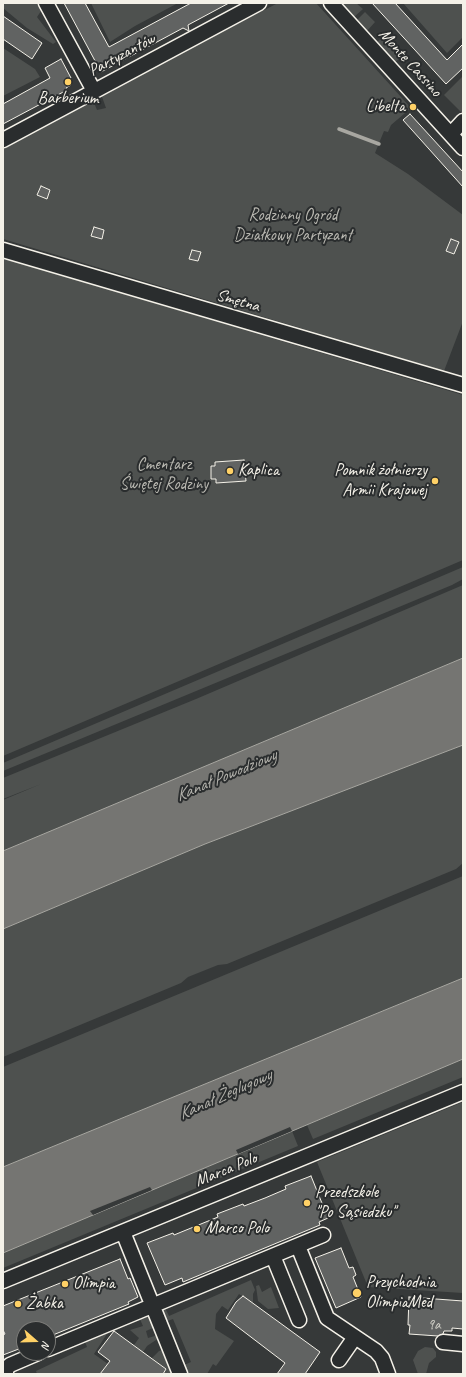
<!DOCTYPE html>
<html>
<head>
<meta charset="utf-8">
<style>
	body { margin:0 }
	#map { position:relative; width:466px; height:1377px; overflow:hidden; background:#363939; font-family:Caveat,sans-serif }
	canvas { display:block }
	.frame { position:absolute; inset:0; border:4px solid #f4f1e8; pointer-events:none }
	.north { position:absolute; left:16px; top:1321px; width:40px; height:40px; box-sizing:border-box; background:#2a2d2e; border:1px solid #7b7b78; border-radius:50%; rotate:110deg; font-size:11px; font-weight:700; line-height:16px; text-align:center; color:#f4f1e8 }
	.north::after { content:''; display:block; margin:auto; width:14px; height:18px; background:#ffd166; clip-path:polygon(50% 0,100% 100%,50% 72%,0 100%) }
</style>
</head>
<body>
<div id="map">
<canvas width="466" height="1377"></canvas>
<div class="frame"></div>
<div class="north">N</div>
</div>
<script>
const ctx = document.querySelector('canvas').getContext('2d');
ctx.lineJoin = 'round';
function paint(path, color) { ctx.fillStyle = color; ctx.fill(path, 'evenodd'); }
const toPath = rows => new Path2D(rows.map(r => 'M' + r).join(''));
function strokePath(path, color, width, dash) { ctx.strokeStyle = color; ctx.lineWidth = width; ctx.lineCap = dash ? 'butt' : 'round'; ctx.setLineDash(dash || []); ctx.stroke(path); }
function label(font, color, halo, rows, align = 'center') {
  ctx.font = font + ' Caveat,sans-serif'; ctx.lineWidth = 4; ctx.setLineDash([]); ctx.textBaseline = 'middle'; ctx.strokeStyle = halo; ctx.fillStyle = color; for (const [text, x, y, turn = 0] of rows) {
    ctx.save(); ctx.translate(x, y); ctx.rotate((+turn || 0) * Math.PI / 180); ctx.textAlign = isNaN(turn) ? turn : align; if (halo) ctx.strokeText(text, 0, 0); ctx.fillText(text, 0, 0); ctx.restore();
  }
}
paint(toPath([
	[3,3,39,3,43,8,37,17,56,42,53,44,27,28,3,8],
	[91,3,178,3,135,26,110,42],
	[278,3,316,3,411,108,391,125,388,132,384,131,375,153,408,174,463,215,463,321,444,371,3,239,3,149,93,100,97,110,106,108,101,94],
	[341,3,356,3,363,9,354,17],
	[403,3,461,3,463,5,463,37,447,53],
	[365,12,375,22,367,31,357,20],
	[385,35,404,55,395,62,377,42],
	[3,48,35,69,40,77,3,96],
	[463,76,463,112,462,113,444,95],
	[3,258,463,395,463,560,3,756],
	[463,567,463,579,452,585,3,771,3,763],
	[463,585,463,658,3,851,3,800,41,784,3,799,3,778,196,699],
	[463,745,463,863,456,869,227,964,218,965,188,977,181,983,3,1057,3,929,205,844],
	[463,876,463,978,3,1167,3,1067],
	[463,1059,463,1077,313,1139,307,1125],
	[463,1102,463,1293,368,1287,317,1162],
	[292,1131,298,1146,3,1268,3,1253],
	[251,1280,255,1290,253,1294,253,1303,239,1294,228,1310,222,1306,216,1314,215,1329,234,1341,216,1366,213,1364,207,1374,185,1374,182,1366,191,1362,173,1319,165,1322,162,1310,165,1308,169,1316],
	[259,1285,262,1292,271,1287,279,1308,268,1309,258,1301,256,1286],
	[146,1315,151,1318,155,1327,146,1331,148,1338,158,1335,159,1338,147,1346,143,1352,134,1345,139,1338,130,1330,143,1326,139,1317],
	[110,1329,94,1354,108,1364,100,1374,37,1374,36,1371,87,1347,84,1339],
	[425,1347,433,1348,436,1352,436,1357,429,1363,426,1374,418,1374,413,1360,418,1351],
	[163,1350,174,1374,163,1374,166,1369,152,1358,159,1351]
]), '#4e514f');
const water = toPath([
	[463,658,463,745,205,844,3,929,3,851,463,658],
	[463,978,463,1059,3,1253,3,1167,463,978]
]);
paint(water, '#757572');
strokePath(water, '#a8a7a1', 1);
paint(toPath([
	[290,1127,292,1131,238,1154,236,1150],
	[150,1187,152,1190,93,1215,90,1211]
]), '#363939');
strokePath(toPath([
	[339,129,379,144]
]), '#a8a7a1', 3.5);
const building = toPath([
	[64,3,85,3,109,47,191,3,229,3,188,25,189,31,183,28,101,72,64,3],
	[372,3,395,3,447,60,463,44,463,68,446,84,372,3],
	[3,16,42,43,32,59,3,39,3,16],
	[61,59,71,78,68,79,71,85,66,88,67,90,3,124,3,104,50,78,45,68,61,59],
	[410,114,463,172,463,187,403,120,410,114],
	[41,186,50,190,47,199,37,195,41,186],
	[94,227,104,230,102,239,91,236,94,227],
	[451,239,459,242,454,254,446,251,451,239],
	[192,250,201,252,198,261,189,259,192,250],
	[244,460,246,481,216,483,216,479,211,479,211,466,215,466,215,462,244,460],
	[311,1176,328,1218,319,1222,320,1225,183,1282,182,1278,165,1285,147,1243,173,1233,174,1235,218,1217,217,1214,243,1204,244,1206,265,1198,286,1189,285,1186,311,1176],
	[341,1248,349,1268,353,1267,356,1275,353,1277,361,1297,336,1308,315,1258,341,1248],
	[120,1259,128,1279,130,1278,138,1297,128,1302,129,1304,48,1337,48,1329,24,1329,24,1347,3,1355,3,1335,5,1334,3,1330,3,1306,120,1259],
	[243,1296,320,1352,305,1374,277,1374,285,1363,226,1318,236,1302,243,1296],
	[409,1297,463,1301,463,1329,452,1328,452,1331,444,1331,443,1334,438,1336,409,1334,410,1325,408,1325,409,1297],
	[114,1331,166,1369,163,1374,100,1374,110,1361,98,1352,114,1331]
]);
paint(building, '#616362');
strokePath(building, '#f4f1e8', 1);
const minor = toPath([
	[46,3,94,91],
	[331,3,463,148],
	[451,134,463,121],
	[3,140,259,3],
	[3,250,463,385],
	[123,1232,180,1374],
	[298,1246,327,1318,376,1351,382,1358,388,1374],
	[273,1256,299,1320],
	[3,1281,463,1092],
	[443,1342,463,1344],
	[48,1349,323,1235],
	[339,1360,355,1337],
	[6,1374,6,1369,10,1365,38,1353]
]);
strokePath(minor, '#f4f1e8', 17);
strokePath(minor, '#2a2d2e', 14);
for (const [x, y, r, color] of [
	[68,82,4,"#ffd166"],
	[413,107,4,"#ffd166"],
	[230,471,4,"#ffd166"],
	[435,481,4,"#ffd166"],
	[307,1203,4,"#ffd166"],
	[197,1229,4,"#ffd166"],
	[65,1284,4,"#ffd166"],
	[357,1293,5,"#ffd166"],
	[18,1304,4,"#ffd166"]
]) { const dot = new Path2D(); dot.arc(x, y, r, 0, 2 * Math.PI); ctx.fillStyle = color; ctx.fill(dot); strokePath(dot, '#2a2d2e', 1.5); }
label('15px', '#cfcec6', null, [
	["9a",434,1325]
]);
label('17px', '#f4f1e8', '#2a2d2e', [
	["Partyzantów",122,55,-28],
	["Monte Cassino",410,63,48],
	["Smętna",238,301,16],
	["Marca Polo",226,1170,-22]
]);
label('17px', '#f4f1e8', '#2a2d2e', [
	["Barberium",68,99,"center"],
	["Libelta",405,107,"right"],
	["Kaplica",238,471],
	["Pomnik żołnierzy",427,471,"right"],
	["Armii Krajowej",427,491,"right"],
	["Przedszkole",315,1193],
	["\"Po Sąsiedzku\"",315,1213],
	["Marco Polo",205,1229],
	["Przychodnia",366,1283],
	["OlimpiaMed",366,1303],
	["Olimpia",73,1284],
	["Żabka",26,1304]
], 'left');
label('17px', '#bab9b2', '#2a2d2e', [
	["Rodzinny Ogród",293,216],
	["Działkowy Partyzant",293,236],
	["Cmentarz",164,465],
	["Świętej Rodziny",164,485]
]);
label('italic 18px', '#b4b3ad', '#2a2d2e', [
	["Kanał Powodziowy",226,776,-23],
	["Kanał Żeglugowy",225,1095,-24]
]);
</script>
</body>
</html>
